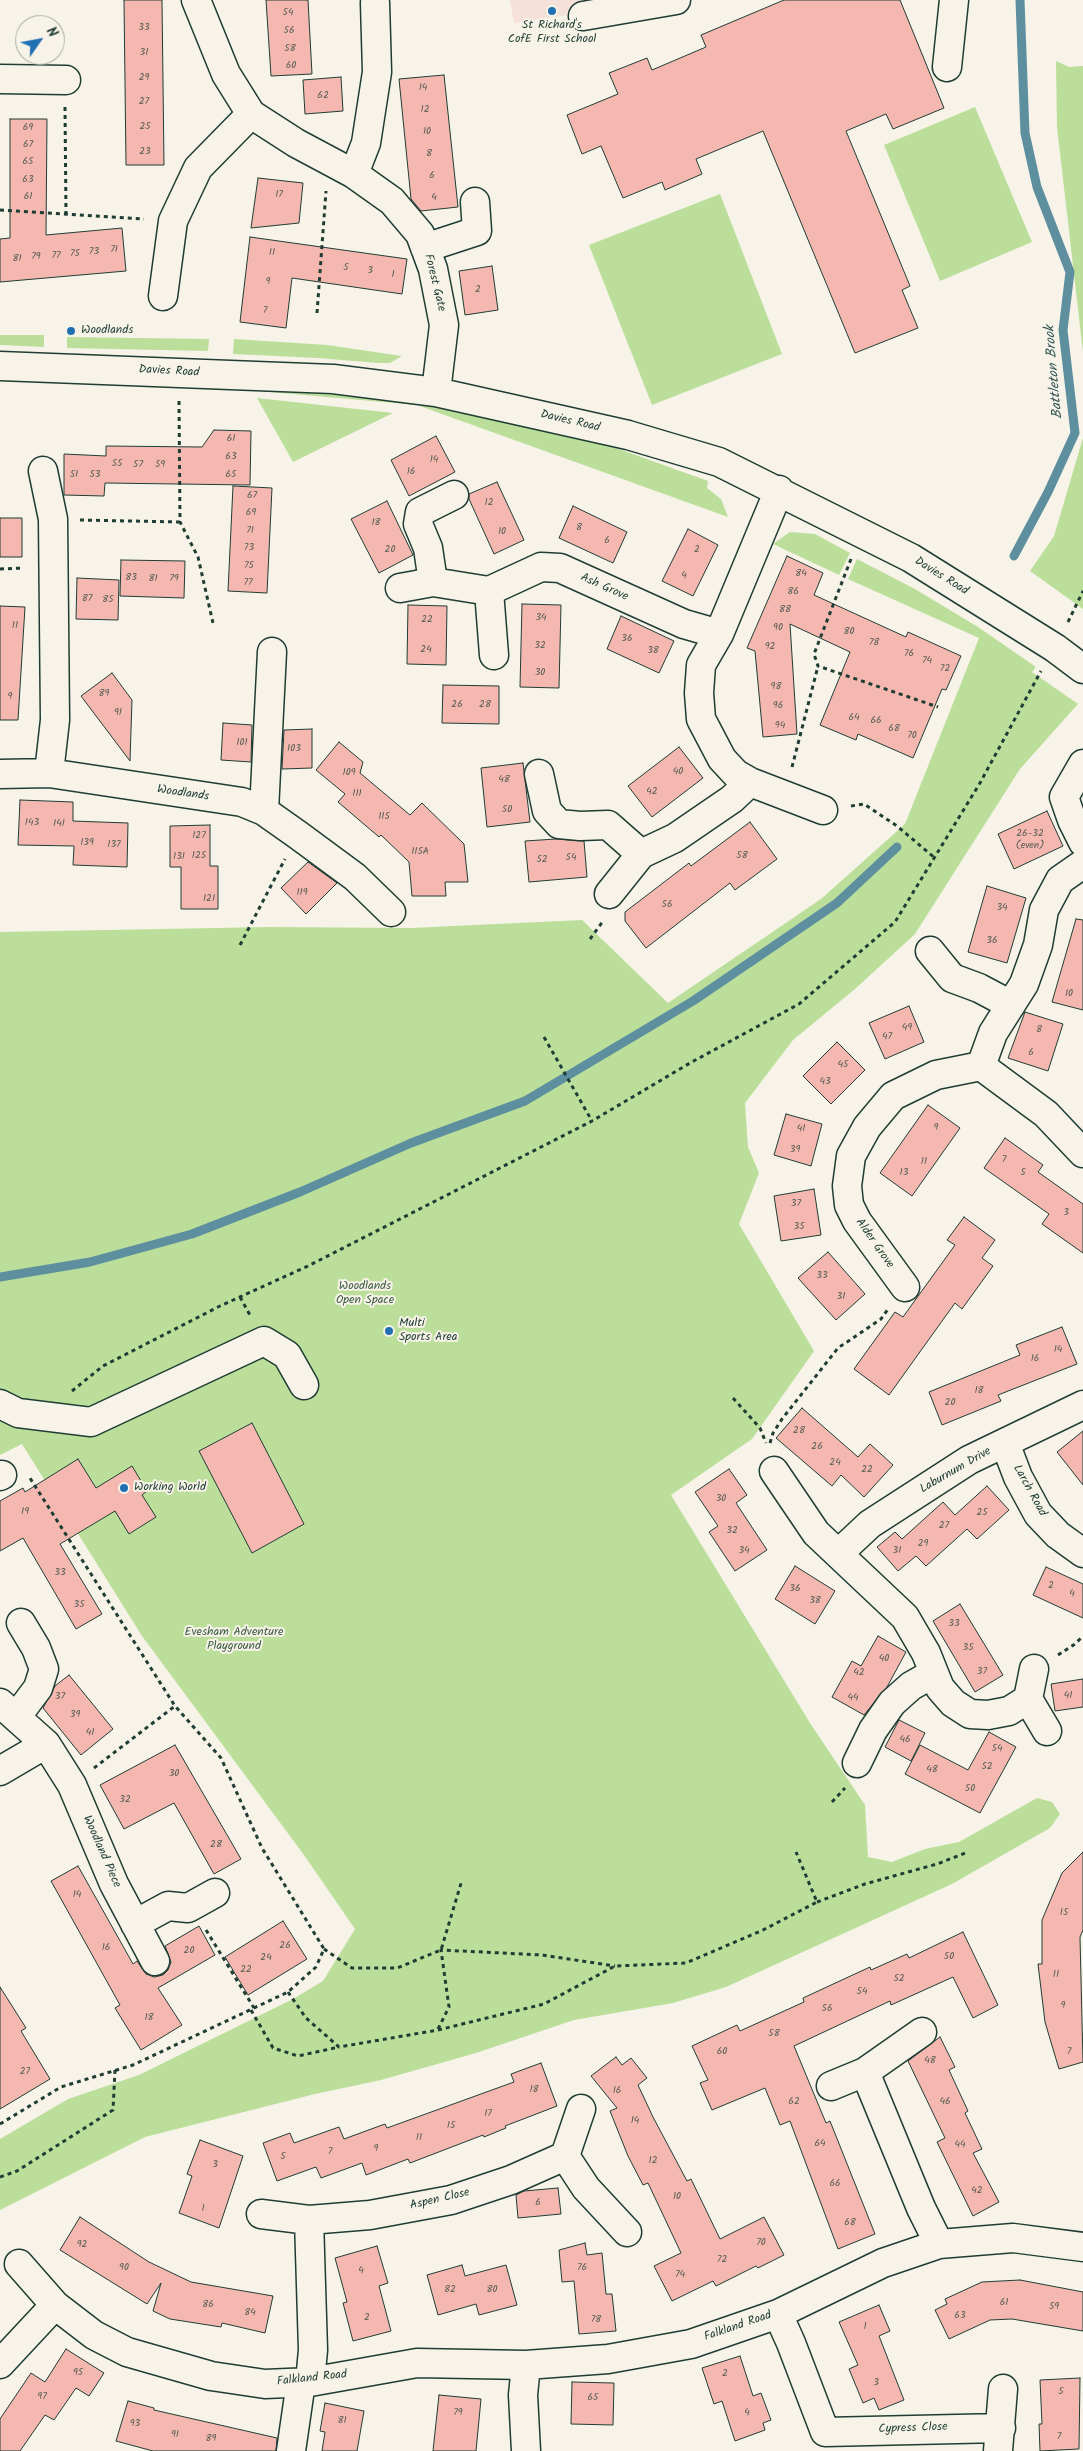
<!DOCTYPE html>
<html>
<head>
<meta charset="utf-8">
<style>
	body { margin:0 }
	#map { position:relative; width:1083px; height:2451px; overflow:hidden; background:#f7f3e8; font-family:Kalam,sans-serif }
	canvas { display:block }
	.north { position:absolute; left:15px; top:15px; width:50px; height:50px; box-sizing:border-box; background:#f7f3e8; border:1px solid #a1aaa0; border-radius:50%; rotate:57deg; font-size:14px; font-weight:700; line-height:20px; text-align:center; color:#1f3d34 }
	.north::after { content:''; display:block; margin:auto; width:18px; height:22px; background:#1f6fb2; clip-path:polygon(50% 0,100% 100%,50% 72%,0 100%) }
</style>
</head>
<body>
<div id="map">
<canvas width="1083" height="2451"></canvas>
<div class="north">N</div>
</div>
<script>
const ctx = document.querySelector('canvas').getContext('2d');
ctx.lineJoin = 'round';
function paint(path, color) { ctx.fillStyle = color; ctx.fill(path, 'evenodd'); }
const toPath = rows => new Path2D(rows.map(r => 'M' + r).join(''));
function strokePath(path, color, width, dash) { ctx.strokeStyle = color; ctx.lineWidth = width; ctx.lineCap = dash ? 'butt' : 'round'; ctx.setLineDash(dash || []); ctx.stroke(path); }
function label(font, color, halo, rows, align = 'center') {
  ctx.font = font + ' Kalam,sans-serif'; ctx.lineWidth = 4; ctx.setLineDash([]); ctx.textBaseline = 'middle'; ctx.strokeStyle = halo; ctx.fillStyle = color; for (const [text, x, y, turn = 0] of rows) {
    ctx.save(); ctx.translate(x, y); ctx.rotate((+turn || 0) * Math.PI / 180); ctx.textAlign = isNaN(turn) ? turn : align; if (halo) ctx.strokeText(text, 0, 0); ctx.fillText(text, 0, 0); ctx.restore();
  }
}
paint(toPath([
	[510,0,668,0,514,23]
]), '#f6e1d8');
paint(toPath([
	[1056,61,1069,67,1083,66,1083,352,1057,127],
	[975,107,1032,242,940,281,884,145],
	[720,194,782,354,652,405,589,245],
	[0,335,44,335,44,347,0,345],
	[67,337,209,339,208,351,67,348],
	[234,339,327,345,402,356,390,363,378,363,318,358,233,354],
	[236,389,312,389,419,402,509,420,616,448,708,481,707,488,721,499,728,517,417,405],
	[257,398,393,413,293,462],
	[1083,438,1083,609,1030,571,1054,536],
	[790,532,815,534,850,553,839,575,773,544],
	[857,559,915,589,978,627,1036,667,1032,672,1078,704,1020,769,915,934,855,989,793,1040,745,1103,748,1147,759,1173,739,1224,814,1351,752,1439,671,1495,810,1723,865,1805,868,1857,892,1862,925,1849,959,1842,1037,1798,1052,1802,1060,1814,1050,1828,952,1884,726,1987,673,2003,574,2020,476,2053,381,2080,315,2094,145,2137,0,2210,0,2139,68,2099,139,2075,293,1999,323,1981,355,1929,304,1855,142,1636,22,1444,0,1455,0,932,269,927,411,928,582,920,668,1003,821,899,905,824,979,638,848,579]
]), '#bbdf9a');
strokePath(toPath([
	[1014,556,1048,492,1075,433,1063,330,1070,272,1037,187,1025,133,1020,0],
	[0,1277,90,1262,192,1234,300,1192,411,1143,525,1101,693,1001,837,903,897,847]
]), '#5d8f9f', 9);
const building = toPath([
	[124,0,162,0,164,165,126,165,124,0],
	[266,0,308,0,312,74,271,76,266,0],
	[784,0,900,0,944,108,893,129,886,114,846,131,910,286,902,290,918,328,855,353,763,131,696,159,702,174,665,190,662,182,623,198,601,146,582,154,567,115,618,94,609,73,647,58,652,70,706,47,701,35,784,0],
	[444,75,458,207,421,211,411,199,399,79,444,75],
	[341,77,343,111,305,114,303,80,341,77],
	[10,119,47,119,46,235,122,228,126,271,0,282,0,239,10,238,10,119],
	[258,178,303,183,299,223,251,228,258,178],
	[250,237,407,259,402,294,292,278,286,328,240,322,250,237],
	[492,266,498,310,465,315,459,271,492,266],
	[214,430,251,431,250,485,105,483,104,496,64,495,64,454,106,456,106,446,202,447,214,430],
	[436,436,455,472,409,496,391,460,436,436],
	[497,482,524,540,494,554,469,499,469,494,497,482],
	[233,486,272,488,267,593,228,591,233,486],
	[387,501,413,555,379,573,351,519,387,501],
	[573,506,627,532,613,563,559,538,573,506],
	[0,518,22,518,22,557,0,557,0,518],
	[688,529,718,545,693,596,662,581,688,529],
	[787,556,823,573,814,595,906,637,908,632,961,656,946,690,942,689,913,758,858,734,856,740,820,725,850,652,790,624,797,734,763,737,755,651,747,648,787,556],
	[121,560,185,561,184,598,120,596,121,560],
	[77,578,119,580,118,620,76,619,77,578],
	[522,604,561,605,559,688,520,687,522,604],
	[408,605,447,606,446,665,407,664,408,605],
	[0,606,25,607,18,720,0,720,0,606],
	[621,616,674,641,659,673,607,649,621,616],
	[112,673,132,700,130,761,81,696,112,673],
	[443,685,499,686,499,724,442,723,443,685],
	[223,723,252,725,251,762,221,760,223,723],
	[312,729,312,768,282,769,284,730,312,729],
	[339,742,363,762,360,773,410,815,422,803,464,844,468,882,445,882,446,896,412,896,409,862,381,835,379,837,338,802,345,794,316,770,339,742],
	[679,747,703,778,652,817,628,786,679,747],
	[523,763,530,822,487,827,481,768,523,763],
	[20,800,73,802,73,821,128,823,127,867,73,865,74,846,18,845,20,800],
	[1047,811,1063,846,1014,869,998,834,1047,811],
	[750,822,777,859,735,890,730,883,646,948,625,921,625,912,689,863,691,866,750,822],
	[210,825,210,866,218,866,218,909,181,909,181,867,170,867,170,826,210,825],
	[556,839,584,841,587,877,529,882,525,841,556,839],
	[308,862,337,883,306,914,281,888,308,862],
	[987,886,1026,898,1007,963,968,952,987,886],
	[1076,919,1083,920,1083,1010,1052,1002,1076,919],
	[909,1006,924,1042,885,1059,869,1023,909,1006],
	[1025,1012,1063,1024,1048,1071,1008,1058,1025,1012],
	[837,1042,865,1070,831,1104,803,1076,837,1042],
	[928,1105,960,1128,912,1196,880,1173,928,1105],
	[786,1114,822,1124,811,1166,774,1155,786,1114],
	[1005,1138,1043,1165,1038,1172,1083,1204,1083,1253,1042,1224,1049,1214,984,1168,1005,1138],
	[814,1189,821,1235,781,1241,774,1196,814,1189],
	[964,1217,995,1240,982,1258,993,1266,962,1309,955,1303,889,1395,854,1369,895,1312,903,1317,955,1245,947,1240,964,1217],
	[828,1252,865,1294,836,1320,798,1278,828,1252],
	[1062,1327,1077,1364,998,1395,1001,1401,942,1425,929,1392,1020,1355,1016,1345,1062,1327],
	[802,1408,858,1457,870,1444,893,1465,864,1497,841,1475,832,1486,776,1438,802,1408],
	[252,1423,304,1524,252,1553,199,1451,252,1423],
	[1083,1431,1083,1485,1057,1452,1083,1431],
	[78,1459,96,1488,132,1466,147,1491,142,1495,156,1517,129,1534,115,1511,60,1544,102,1614,76,1629,23,1538,0,1551,0,1501,23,1488,25,1492,78,1459],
	[729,1469,747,1495,736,1503,767,1550,735,1571,709,1532,718,1526,695,1492,729,1469],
	[987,1486,1009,1510,977,1539,967,1529,926,1566,916,1556,898,1571,877,1547,895,1532,902,1539,943,1502,955,1515,987,1486],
	[795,1566,835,1591,815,1624,775,1599,795,1566],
	[1046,1567,1083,1584,1083,1618,1033,1595,1046,1567],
	[960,1604,1003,1675,975,1692,933,1621,960,1604],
	[878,1636,906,1652,887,1687,864,1715,832,1697,852,1661,861,1666,878,1636],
	[69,1675,113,1729,81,1755,43,1708,55,1686,69,1675],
	[1083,1679,1083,1707,1055,1711,1051,1684,1083,1679],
	[899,1720,925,1733,911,1761,885,1747,899,1720],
	[989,1732,1016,1747,980,1813,905,1774,920,1745,968,1770,989,1732],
	[175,1745,241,1859,214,1874,174,1803,124,1829,100,1785,175,1745],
	[1083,1852,1083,1930,1080,1937,1083,2062,1059,2069,1045,2022,1038,1964,1042,1964,1042,1920,1062,1873,1083,1852],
	[78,1866,133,1964,137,1961,146,1974,154,1977,163,1975,168,1970,171,1962,165,1946,199,1926,215,1955,158,1988,182,2025,141,2050,115,2008,120,2005,51,1881,78,1866],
	[283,1921,307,1959,248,1995,225,1957,283,1921],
	[963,1932,998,2005,973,2018,953,1977,891,2005,890,2001,794,2046,826,2123,830,2121,875,2234,838,2249,790,2121,780,2125,765,2088,712,2110,700,2083,708,2080,692,2046,737,2025,740,2031,804,2002,803,1998,870,1967,871,1970,907,1954,909,1958,963,1932],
	[0,1987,26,2028,21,2031,50,2079,0,2109,0,1987],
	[940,2037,955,2067,949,2070,968,2111,965,2113,982,2149,973,2153,999,2202,973,2216,937,2142,945,2138,908,2061,940,2037],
	[616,2057,622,2065,631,2058,647,2078,638,2085,653,2117,687,2181,691,2179,720,2239,764,2217,784,2255,758,2268,756,2266,716,2286,713,2281,672,2301,654,2266,681,2253,648,2183,643,2185,628,2156,610,2111,617,2108,591,2076,616,2057],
	[541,2063,557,2106,505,2126,506,2128,484,2137,483,2135,410,2163,408,2159,366,2175,362,2163,321,2178,316,2167,277,2181,263,2143,290,2133,294,2143,339,2127,344,2139,385,2124,387,2128,514,2082,511,2074,541,2063],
	[200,2140,243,2156,219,2228,179,2213,192,2176,187,2174,200,2140],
	[558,2188,561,2214,518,2218,516,2195,524,2191,558,2188],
	[80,2217,149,2262,191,2282,273,2296,265,2333,222,2323,221,2327,170,2319,153,2311,161,2283,147,2304,60,2250,80,2217],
	[585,2243,587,2255,602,2253,606,2294,612,2294,616,2331,579,2334,574,2281,562,2282,559,2250,585,2243],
	[377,2246,388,2283,379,2286,391,2331,353,2341,343,2303,347,2302,335,2258,377,2246],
	[462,2265,465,2276,506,2265,517,2305,479,2315,476,2304,438,2315,427,2275,462,2265],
	[1020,2280,1083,2292,1083,2331,1012,2319,990,2320,949,2339,935,2310,947,2304,945,2299,982,2282,1020,2280],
	[879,2305,890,2331,879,2336,904,2400,879,2410,874,2398,863,2403,849,2369,858,2365,839,2322,879,2305],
	[66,2349,104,2373,89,2396,76,2388,54,2420,45,2415,20,2451,0,2451,0,2419,31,2373,45,2382,66,2349],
	[740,2356,753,2396,761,2393,771,2420,763,2423,765,2430,735,2441,722,2401,714,2404,702,2368,740,2356],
	[1080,2378,1079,2449,1040,2451,1039,2424,1042,2424,1040,2380,1080,2378],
	[572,2382,614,2383,613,2425,571,2424,572,2382],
	[439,2395,481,2399,476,2451,433,2451,439,2395],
	[128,2401,154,2408,154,2410,277,2438,276,2451,153,2451,116,2441,128,2401],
	[325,2403,364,2411,357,2451,322,2451,325,2432,320,2431,325,2403]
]);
paint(building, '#f4b8b1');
strokePath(building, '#1f3d34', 1);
const minor = toPath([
	[196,0,226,74,251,114,296,143,354,174,392,201,420,234,433,269,444,325,436,392],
	[583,16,676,0],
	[947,67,954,0],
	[0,79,66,80],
	[354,174,366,143,377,72,375,3],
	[425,248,477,231,475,202],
	[163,296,173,221,198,168,251,114],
	[0,366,333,379,436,392,628,435,719,462,911,558,1055,648,1083,669],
	[43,471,53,519,55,720,49,773],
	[779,490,719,634,701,665,699,693,701,719,722,759,736,774,750,782,823,810],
	[433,582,428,548,418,524,420,512,454,495],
	[400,588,433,582,489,591,541,567,560,568,684,624,719,634],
	[489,591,494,655],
	[1083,764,1064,797,1072,820,1083,842],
	[0,774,49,773,242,802,264,811,298,835,355,877,391,912],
	[539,774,547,811,559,824,580,826,608,825,641,854,675,838,732,799,750,782],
	[264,811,272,652],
	[609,894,641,854],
	[930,951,952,978,979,988,1011,1005],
	[981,1066,993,1033,1024,984,1038,945,1044,910,1060,880,1083,864],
	[905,1287,857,1221,849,1205,847,1186,851,1156,867,1127,893,1096,936,1075,981,1066,1046,1114,1083,1153],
	[0,1404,18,1413,91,1422,264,1341,287,1355,304,1385],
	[1005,1443,1018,1477,1038,1514,1058,1535,1083,1553],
	[774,1471,816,1533,905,1617,926,1653,940,1688,953,1703,970,1714,988,1715,1009,1711,1028,1699],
	[0,1476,2,1475],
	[839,1553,870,1524,969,1460,1083,1405],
	[1034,1669,1028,1699,1047,1731],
	[0,1703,46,1744,72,1785,114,1884,155,1961],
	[17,1716,38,1688,44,1669,36,1648,21,1623],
	[857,1763,873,1730,892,1703,911,1686,934,1673],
	[0,1771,46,1744],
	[135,1924,168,1906,188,1908,215,1893],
	[865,2072,921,2208,939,2244],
	[831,2086,865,2072,922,2032],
	[581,2109,565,2156,586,2188,627,2232],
	[261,2214,309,2220,370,2215,451,2200,511,2180,565,2156],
	[309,2220,313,2350,310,2382],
	[19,2264,55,2305,94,2335,127,2352,211,2376,265,2384,310,2382,417,2363,526,2365,608,2359,691,2344,778,2314,883,2263,939,2244,1013,2238,1083,2247],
	[778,2314,791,2343,825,2432,1001,2428],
	[0,2364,55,2305],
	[291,2451,301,2382],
	[526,2451,523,2395,526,2365],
	[998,2451,1003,2389]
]);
strokePath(minor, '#1f3d34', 31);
strokePath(toPath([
	[65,107,66,214],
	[0,210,144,219],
	[317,313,326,191],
	[179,401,180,522,198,557,213,623],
	[80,520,180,522],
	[851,559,814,654,818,666,938,707],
	[0,569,24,568],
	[1068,622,1083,591],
	[792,767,818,666],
	[851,806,864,804,897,826,936,859],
	[590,939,603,921],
	[240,945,285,859],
	[544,1037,592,1121],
	[240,1297,251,1317],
	[72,1391,103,1366,220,1306,308,1266,592,1121,690,1063,799,1004,895,922,980,783,1041,671],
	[733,1398,760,1428,766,1443],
	[770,1443,773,1433,782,1419,838,1348,881,1319,888,1309],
	[1058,1655,1075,1644,1083,1636],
	[94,1768,175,1706],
	[832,1802,845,1788],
	[817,1902,865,1884,937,1864,968,1852],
	[206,1930,254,2008],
	[324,1949,352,1968,397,1968,441,1950,462,1880],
	[288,1992,306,2018,339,2047,438,2030,544,2004,615,1966,686,1963,763,1930,817,1902,796,1852],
	[251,2010,273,2048,298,2056,339,2047],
	[438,2029,449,2007,441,1950,542,1955,615,1966],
	[0,2124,61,2087,133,2065,288,1992,316,1967,324,1949,262,1848,221,1758,175,1706,30,1478],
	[0,2177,17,2171,113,2110,115,2070]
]), '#1f3d34', 3, [4, 4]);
strokePath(minor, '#f7f3e8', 28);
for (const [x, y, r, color] of [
	[552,11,5,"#1f6fb2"],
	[71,331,5,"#1f6fb2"],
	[389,1331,5,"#1f6fb2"],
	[124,1488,5,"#1f6fb2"]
]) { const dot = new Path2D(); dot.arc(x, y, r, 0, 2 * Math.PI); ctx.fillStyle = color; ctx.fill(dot); strokePath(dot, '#f7f3e8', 2); }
label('10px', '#545c53', null, [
	["54",288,13],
	["33",144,28],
	["56",289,31],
	["58",290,49],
	["31",144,53],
	["60",291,66],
	["29",144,78],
	["14",423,88],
	["62",323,96],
	["27",144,102],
	["12",425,110],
	["25",145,127],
	["69",28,128],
	["10",427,132],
	["67",28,145],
	["23",145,152],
	["8",429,154],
	["65",28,162],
	["6",432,176],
	["63",28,180],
	["17",279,195],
	["61",28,197],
	["4",434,198],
	["71",114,250],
	["73",94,252],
	["11",272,253],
	["75",75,254],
	["77",56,256],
	["79",36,257],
	["81",17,259],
	["5",346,268],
	["3",370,271],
	["1",393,275],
	["9",268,282],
	["2",478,290],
	["7",265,311],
	["61",231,439],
	["63",231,457],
	["14",434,460],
	["55",117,464],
	["57",138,465],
	["59",160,465],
	["16",411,472],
	["51",74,475],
	["53",95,475],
	["65",231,475],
	["67",252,496],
	["12",489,503],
	["69",251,513],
	["18",376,523],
	["8",579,528],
	["71",250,531],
	["10",502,532],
	["6",607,541],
	["73",249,548],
	["20",390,550],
	["2",697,550],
	["75",249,566],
	["84",801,574],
	["4",684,576],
	["83",131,578],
	["81",153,579],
	["79",174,579],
	["77",248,583],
	["86",793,592],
	["87",87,599],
	["85",108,600],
	["88",785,610],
	["34",541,618],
	["22",427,620],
	["11",15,626],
	["90",778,628],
	["80",849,632],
	["36",627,639],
	["78",874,643],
	["32",540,646],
	["92",770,647],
	["24",426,650],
	["38",653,651],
	["76",909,654],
	["74",927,661],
	["72",945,669],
	["30",540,673],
	["98",776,687],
	["89",104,694],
	["9",10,697],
	["26",457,705],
	["28",485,705],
	["96",778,706],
	["91",118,713],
	["64",854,718],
	["66",876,721],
	["94",780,726],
	["68",894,729],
	["70",912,736],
	["101",242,743],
	["103",294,749],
	["40",678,772],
	["109",349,773],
	["48",504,780],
	["42",652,792],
	["111",357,794],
	["50",507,810],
	["115",384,817],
	["143",32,823],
	["141",59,824],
	["26-32",1030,834],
	["(even)",1030,846],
	["127",199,836],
	["139",87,843],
	["137",114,845],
	["115A",420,852],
	["125",199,856],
	["58",742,856],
	["131",179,857],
	["54",571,858],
	["52",542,860],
	["119",302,893],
	["121",209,899],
	["56",667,905],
	["34",1002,908],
	["36",992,941],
	["10",1069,994],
	["49",907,1028],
	["8",1039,1030],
	["47",887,1037],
	["6",1031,1053],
	["45",843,1065],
	["43",825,1082],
	["9",936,1128],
	["41",801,1129],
	["39",795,1150],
	["7",1004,1160],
	["11",924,1162],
	["13",904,1173],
	["5",1023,1173],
	["37",796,1204],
	["3",1066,1213],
	["35",799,1227],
	["33",822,1276],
	["31",841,1297],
	["14",1058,1350],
	["16",1035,1359],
	["18",979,1391],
	["20",950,1403],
	["28",799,1431],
	["26",817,1447],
	["24",835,1463],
	["22",867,1470],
	["30",721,1499],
	["19",25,1512],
	["25",982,1513],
	["27",944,1526],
	["32",732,1531],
	["29",923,1544],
	["34",744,1551],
	["31",897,1551],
	["33",60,1573],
	["2",1051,1586],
	["36",795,1589],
	["4",1072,1594],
	["38",815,1601],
	["35",79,1605],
	["33",954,1624],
	["35",968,1648],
	["40",884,1659],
	["37",982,1672],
	["42",859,1673],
	["41",1068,1696],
	["37",60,1697],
	["44",853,1698],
	["39",75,1715],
	["41",90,1733],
	["46",905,1740],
	["54",997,1749],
	["52",987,1767],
	["48",932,1770],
	["30",174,1774],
	["50",970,1789],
	["32",125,1800],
	["28",216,1845],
	["14",77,1895],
	["15",1064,1913],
	["26",285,1946],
	["16",106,1948],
	["20",189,1951],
	["50",949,1957],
	["24",266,1958],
	["22",246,1970],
	["11",1056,1975],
	["52",899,1979],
	["54",862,1992],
	["9",1063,2006],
	["56",827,2009],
	["18",149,2018],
	["58",774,2034],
	["60",722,2052],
	["7",1069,2052],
	["48",930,2061],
	["27",25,2072],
	["18",534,2090],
	["16",617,2091],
	["62",794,2102],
	["46",945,2102],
	["17",488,2114],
	["14",635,2121],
	["15",451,2126],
	["11",419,2138],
	["64",820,2144],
	["44",960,2145],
	["9",376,2149],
	["7",330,2152],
	["5",283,2157],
	["12",653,2161],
	["3",215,2165],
	["66",835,2184],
	["42",977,2191],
	["10",677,2197],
	["6",538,2203],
	["1",203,2209],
	["68",850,2223],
	["70",761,2243],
	["92",82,2245],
	["72",722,2260],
	["90",124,2268],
	["76",582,2268],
	["4",361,2271],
	["74",680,2275],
	["82",450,2290],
	["80",492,2290],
	["61",1004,2303],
	["86",208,2305],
	["59",1054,2307],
	["84",250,2313],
	["63",960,2316],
	["2",367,2318],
	["78",596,2320],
	["1",865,2327],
	["95",78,2373],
	["2",725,2374],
	["3",876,2383],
	["5",1061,2392],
	["97",42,2397],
	["65",593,2398],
	["79",458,2413],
	["4",747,2413],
	["81",342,2421],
	["93",135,2424],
	["91",175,2435],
	["7",1059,2437],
	["89",211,2439]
]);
label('12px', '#1f3d34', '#f7f3e8', [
	["St Richard's",552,26,"center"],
	["CofE First School",552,40,"center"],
	["Woodlands",81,331],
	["Multi",399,1324],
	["Sports Area",399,1338],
	["Working World",134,1488]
], 'left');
label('12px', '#1f3d34', '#f7f3e8', [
	["Forest Gate",434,283,76],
	["Davies Road",169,372,3],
	["Davies Road",570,422,13],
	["Davies Road",941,577,32],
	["Ash Grove",604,588,24],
	["Woodlands",183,794,8],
	["Alder Grove",874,1244,55],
	["Laburnum Drive",956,1471,-30],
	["Larch Road",1029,1491,61],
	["Woodland Piece",101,1852,66],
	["Aspen Close",440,2200,-13],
	["Falkland Road",738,2327,-19],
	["Falkland Road",312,2379,-6],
	["Cypress Close",913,2429,-2]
]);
label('12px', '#3e5d48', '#f7f3e8', [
	["Woodlands",365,1287],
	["Open Space",365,1301],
	["Evesham Adventure",234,1633],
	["Playground",234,1647]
]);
label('italic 14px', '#345858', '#f7f3e8', [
	["Battleton Brook",1055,372,-95]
]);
</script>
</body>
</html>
